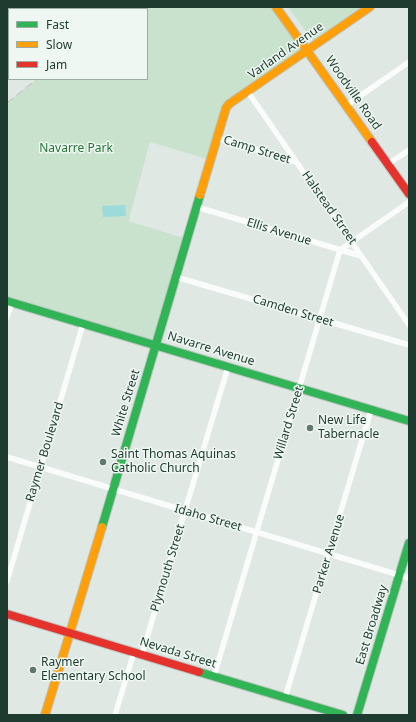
<!DOCTYPE html>
<html>
<head>
<meta charset="utf-8">
<style>
	body { margin:0 }
	#map { position:relative; width:416px; height:722px; overflow:hidden; background:#e0e8e4; font-family:"Noto Sans",sans-serif }
	canvas { display:block }
	.frame { position:absolute; inset:0; border:8px solid #1e3b2f; pointer-events:none }
	.legend { position:absolute; left:8px; top:8px; width:140px; height:72px; box-sizing:border-box; background:#eef7f1; border:1px solid #9baca3; margin:0; padding:5px 7px; list-style:none; font-size:12px; color:#1e3b2f }
	.legend li { display:flex; align-items:center; gap:8px; height:20px }
	.legend b { width:20px; border:1px solid #9baca3 }
</style>
</head>
<body>
<div id="map">
<canvas width="416" height="722"></canvas>
<div class="frame"></div>
<ul class="legend">
<li><b style="height:5px;background:#30b455"></b>Fast</li>
<li><b style="height:5px;background:#ff9f0a"></b>Slow</li>
<li><b style="height:5px;background:#e5322d"></b>Jam</li>
</ul>
</div>
<script>
const ctx = document.querySelector('canvas').getContext('2d');
ctx.lineJoin = 'round';
function paint(path, color) { ctx.fillStyle = color; ctx.fill(path, 'evenodd'); }
const toPath = rows => new Path2D(rows.map(r => 'M' + r).join(''));
function strokePath(path, color, width, dash) { ctx.strokeStyle = color; ctx.lineWidth = width; ctx.lineCap = dash ? 'butt' : 'round'; ctx.setLineDash(dash || []); ctx.stroke(path); }
function label(font, color, halo, rows, align = 'center') {
  ctx.font = font + ' "Noto Sans",sans-serif'; ctx.lineWidth = 3; ctx.setLineDash([]); ctx.textBaseline = 'middle'; ctx.strokeStyle = halo; ctx.fillStyle = color; for (const [text, x, y, turn = 0] of rows) {
    ctx.save(); ctx.translate(x, y); ctx.rotate((+turn || 0) * Math.PI / 180); ctx.textAlign = isNaN(turn) ? turn : align; if (halo) ctx.strokeText(text, 0, 0); ctx.fillText(text, 0, 0); ctx.restore();
  }
}
paint(toPath([
	[126,7,277,7,308,50,229,104,210,160,150,142,130,215,130,219,128,221,187,239,156,345,7,301,7,103,37,79,147,79,147,9,124,9],
	[288,7,362,7,313,41]
]), '#c8e2cd');
paint(toPath([
	[125,205,126,216,103,217,102,206]
]), '#9ddada');
const fast = toPath([
	[7,301,409,421],
	[102,527,200,195],
	[199,672,343,715],
	[357,715,409,543]
]);
const slow = toPath([
	[276,7,372,142],
	[200,195,226,108,229,104,370,7],
	[45,715,102,527]
]);
const jam = toPath([
	[372,142,409,194],
	[7,614,199,672]
]);
strokePath(fast, '#bac4bf', 10);
strokePath(slow, '#bac4bf', 10);
strokePath(jam, '#bac4bf', 10);
strokePath(toPath([
	[248,92,409,325],
	[347,105,409,62],
	[217,138,296,162],
	[388,164,409,150],
	[197,207,361,256],
	[176,277,409,345],
	[7,317,12,302],
	[7,457,409,578],
	[7,581,83,324],
	[142,654,228,367],
	[214,676,340,250,409,202],
	[285,698,371,410],
	[115,715,134,652]
]), '#fafcfb', 5.5);
strokePath(fast, '#30b455', 8);
strokePath(slow, '#ff9f0a', 8);
strokePath(jam, '#e5322d', 8);
strokePath(toPath([
	[20,9,21,7],
	[28,9,29,7],
	[116,9,118,7],
	[124,9,126,7],
	[7,53,9,46],
	[7,64,9,59],
	[7,103,37,79]
]), '#c5cac8', 1.5, [8, 4]);
for (const [x, y, r, color] of [
	[310,428,4,"#62786e"],
	[103,462,4,"#62786e"],
	[33,670,4,"#62786e"]
]) { const dot = new Path2D(); dot.arc(x, y, r, 0, 2 * Math.PI); ctx.fillStyle = color; ctx.fill(dot); strokePath(dot, '#eef7f1', 1.5); }
label('12px', '#1e3b2f', '#eef7f1', [
	["Varland Avenue",286,51,-35],
	["Woodville Road",353,93,55],
	["Camp Street",257,150,17],
	["Halstead Street",329,208,55],
	["Ellis Avenue",279,232,17],
	["Camden Street",293,311,17],
	["Navarre Avenue",211,349,17],
	["White Street",126,403,-73],
	["Willard Street",289,423,-73],
	["Raymer Boulevard",45,452,-73],
	["Idaho Street",208,518,16],
	["Parker Avenue",329,554,-73],
	["Plymouth Street",168,568,-73],
	["East Broadway",372,625,-73],
	["Nevada Street",178,653,17]
]);
label('12px', '#257539', '#eef7f1', [
	["Navarre Park",76,149]
]);
label('12px', '#1e3b2f', '#eef7f1', [
	["New Life",318,421],
	["Tabernacle",318,435],
	["Saint Thomas Aquinas",111,455],
	["Catholic Church",111,469],
	["Raymer",41,663],
	["Elementary School",41,677]
], 'left');
</script>
</body>
</html>
